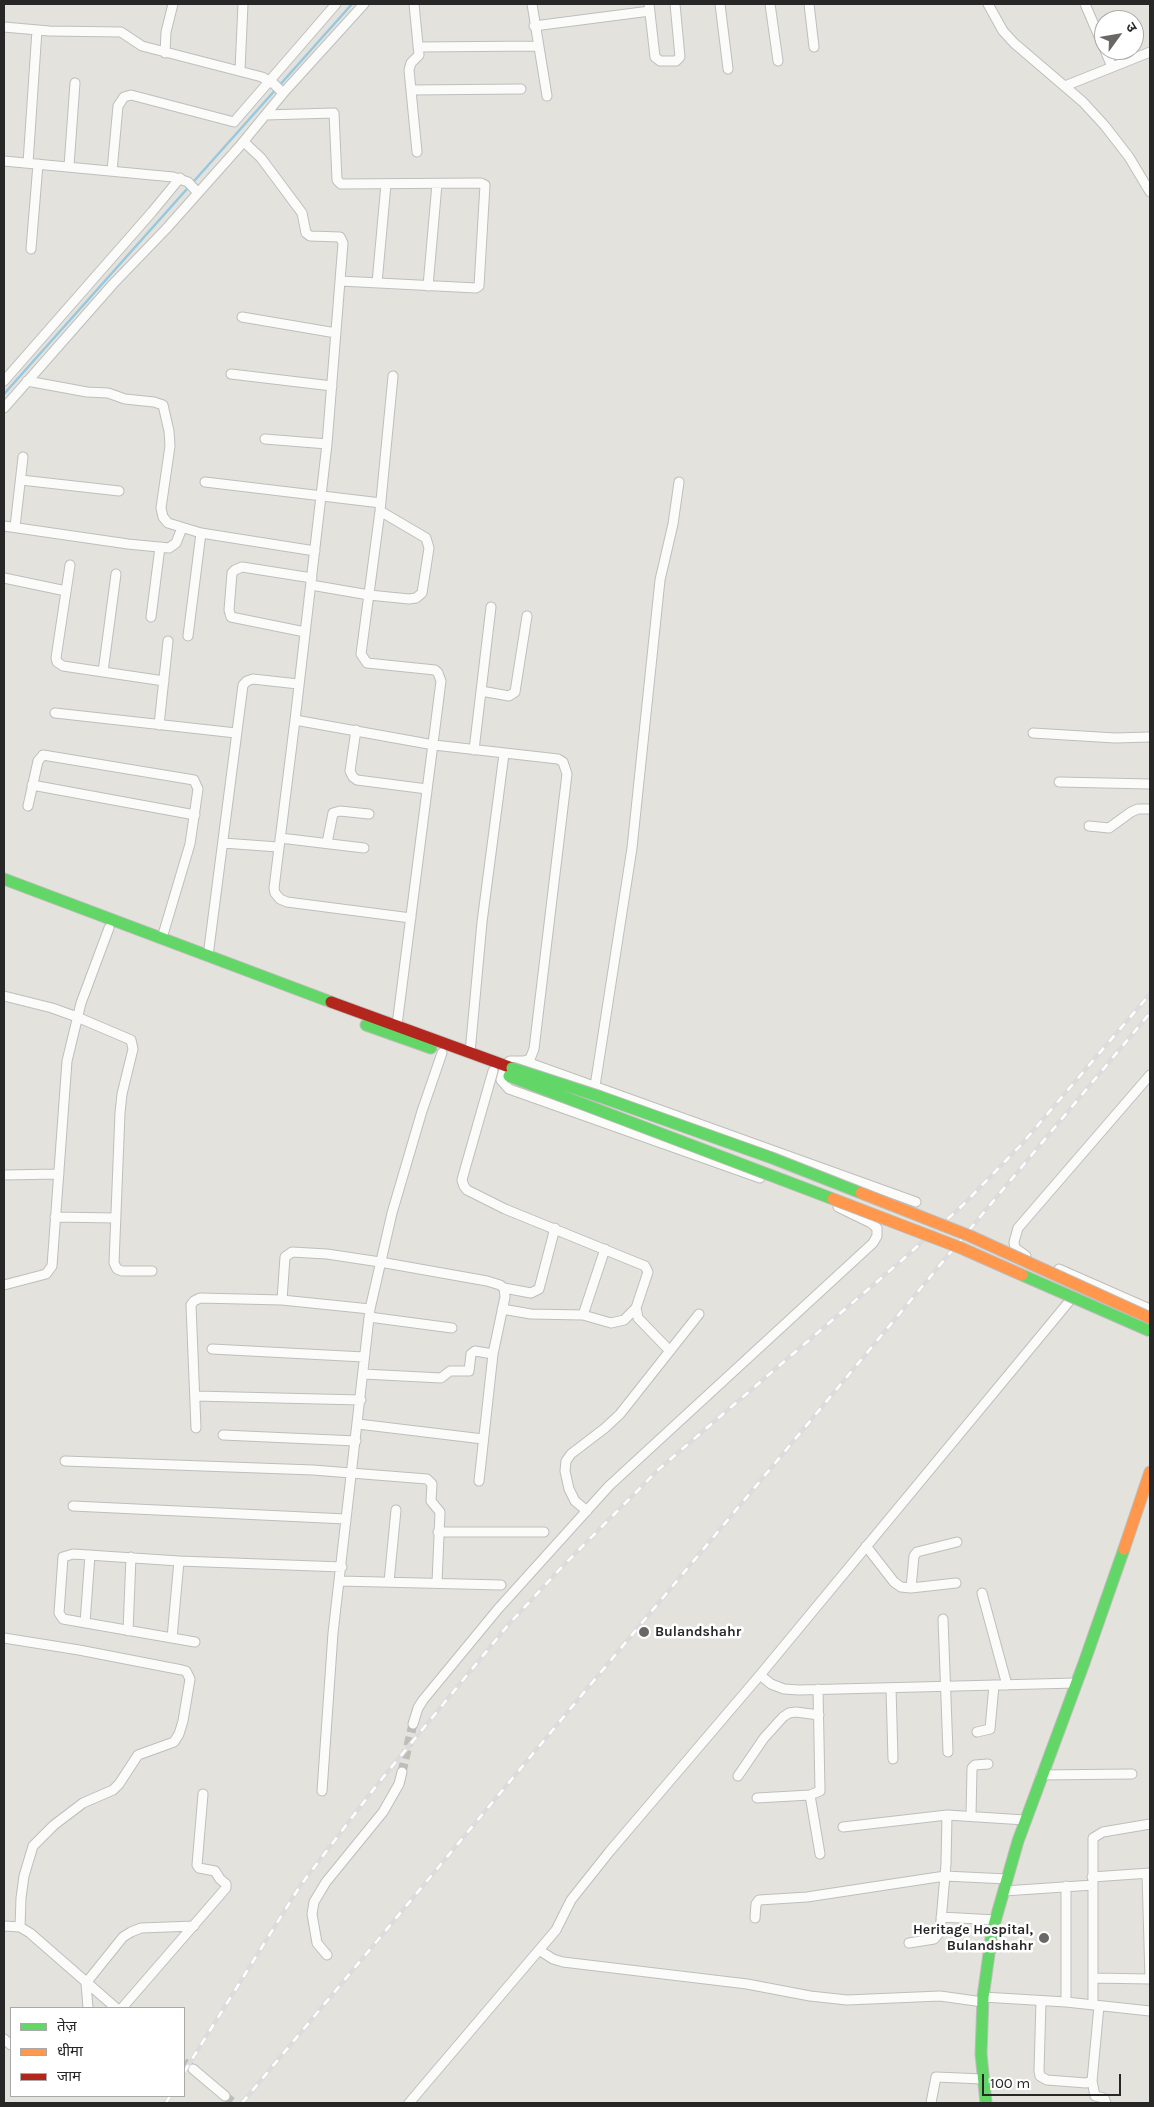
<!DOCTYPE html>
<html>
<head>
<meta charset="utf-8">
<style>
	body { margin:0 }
	#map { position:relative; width:1154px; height:2107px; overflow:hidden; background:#e4e2dc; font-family:Karla,"Noto Sans Devanagari",sans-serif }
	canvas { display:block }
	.frame { position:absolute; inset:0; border:5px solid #272727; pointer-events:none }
	.legend { position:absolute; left:10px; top:2007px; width:175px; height:90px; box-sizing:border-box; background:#fff; border:1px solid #a9a9a9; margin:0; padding:6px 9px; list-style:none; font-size:15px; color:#272727 }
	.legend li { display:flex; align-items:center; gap:10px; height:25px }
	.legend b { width:25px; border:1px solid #a9a9a9 }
	.north { position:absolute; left:1094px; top:10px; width:50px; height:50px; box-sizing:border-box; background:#fff; border:1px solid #a9a9a9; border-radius:50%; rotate:58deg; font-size:14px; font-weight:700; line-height:20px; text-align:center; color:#272727 }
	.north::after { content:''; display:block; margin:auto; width:18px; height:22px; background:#696866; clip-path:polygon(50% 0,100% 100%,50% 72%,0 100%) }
	.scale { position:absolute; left:982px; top:2074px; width:139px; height:22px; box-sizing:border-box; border:2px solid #272727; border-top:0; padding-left:6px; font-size:15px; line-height:18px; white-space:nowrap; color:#272727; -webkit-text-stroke:4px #fff; paint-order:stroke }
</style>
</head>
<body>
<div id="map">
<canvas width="1154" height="2107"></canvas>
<div class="frame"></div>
<ul class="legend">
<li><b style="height:6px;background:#63d668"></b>तेज़</li>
<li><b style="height:6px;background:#ff974d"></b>धीमा</li>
<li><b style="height:6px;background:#b3261e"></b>जाम</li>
</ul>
<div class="north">उ</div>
<div class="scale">100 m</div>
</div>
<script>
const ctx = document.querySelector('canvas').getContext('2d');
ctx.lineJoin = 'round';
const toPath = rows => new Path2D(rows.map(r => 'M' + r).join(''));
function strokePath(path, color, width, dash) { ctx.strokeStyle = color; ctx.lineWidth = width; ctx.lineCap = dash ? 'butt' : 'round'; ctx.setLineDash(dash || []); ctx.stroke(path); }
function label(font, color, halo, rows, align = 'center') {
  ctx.font = font + ' Karla,sans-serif'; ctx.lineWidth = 5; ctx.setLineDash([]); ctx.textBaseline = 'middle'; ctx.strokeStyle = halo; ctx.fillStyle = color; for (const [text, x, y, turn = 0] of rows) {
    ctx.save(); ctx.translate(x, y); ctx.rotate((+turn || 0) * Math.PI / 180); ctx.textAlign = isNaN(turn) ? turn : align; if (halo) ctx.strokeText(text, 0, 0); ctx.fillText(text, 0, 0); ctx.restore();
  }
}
strokePath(toPath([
	[4,394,352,4]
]), '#97c8df', 2.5);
strokePath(toPath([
	[402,1772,413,1724],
	[184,2062,193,2069],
	[225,2096,234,2103]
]), '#bebdb8', 9, [9, 4.5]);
const street = toPath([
	[414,4,419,55,411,63,409,70,417,152],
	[532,4,547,96],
	[649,4,655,57,660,61,676,61,680,57,675,4],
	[720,4,728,69],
	[770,4,778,61],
	[809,4,814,47],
	[988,4,1003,31,1014,43,1083,102,1105,126,1129,157,1150,192],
	[1085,4,1104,48],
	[534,26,650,11],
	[4,27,49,31,121,32,142,46,262,77,274,84,283,93],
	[418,47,538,46],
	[1105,50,1112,67],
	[165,53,166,32,173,4],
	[240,70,243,4],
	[1065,86,1150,52],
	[411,90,521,89],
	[265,115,334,113,337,180,341,184,481,183,485,185,479,286,476,288,340,281],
	[244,142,261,158,302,213,306,233,310,236,340,237,343,243,327,444,295,720],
	[4,161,173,177,188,182,198,193],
	[28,163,37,30],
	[69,166,75,83],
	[112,171,118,106,124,97,131,95,234,122,336,4],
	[31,249,38,164],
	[377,283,386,184],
	[428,286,437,184],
	[242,317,336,333],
	[231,374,332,386],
	[393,376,380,511,361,654,367,663,435,670,438,673,441,681,397,1025],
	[4,381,152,212,180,178],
	[27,381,87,392,108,393,125,399,154,402,163,405,169,431,170,446,161,508,163,517,168,523,201,533,315,551],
	[4,408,113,284,166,229,239,147,285,91,364,4],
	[265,439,327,444],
	[21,480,119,491],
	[205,482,381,503],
	[4,526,128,544,169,548,176,543,182,528],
	[15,527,23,457],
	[70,565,56,658,57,662,63,666,164,681],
	[4,578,66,591],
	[311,585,369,595,409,599,416,598,422,593,429,548,426,538,380,511],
	[151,617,160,547],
	[305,632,231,617,229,610,232,573,235,570,242,567,312,578],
	[188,636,201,533],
	[103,672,116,574],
	[481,691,509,696,515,692,527,616],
	[55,713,236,733],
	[159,725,168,641],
	[356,730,350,771,353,777,357,780,427,789],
	[1033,733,1115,738,1150,737],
	[474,750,491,607],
	[1059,782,1150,784],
	[32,785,195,815],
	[28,806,38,761,43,755,194,780,198,789,190,844,162,938],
	[1089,826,1109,828,1131,812,1138,809,1150,809],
	[280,838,364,848],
	[223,843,278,847],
	[327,843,333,813,340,811,369,814],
	[411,918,287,902,280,899,275,893,274,888,295,720,434,745,558,759,563,762,567,774,534,1049,530,1059,524,1061,510,1061,505,1066,501,1080,509,1089,760,1178],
	[208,956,243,685,247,681,253,679,298,684],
	[4,996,52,1008,77,1017,131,1040,133,1049,122,1094,120,1113,114,1263,117,1269,122,1271,152,1271],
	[470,1053,482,922,504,754],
	[524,1061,916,1202],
	[493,1071,465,1169,462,1180,464,1186,467,1190,505,1209,645,1266,648,1272,636,1308,638,1318,669,1350],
	[595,1086,632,848,660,580,673,524,679,482],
	[4,1175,59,1174],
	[55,1217,116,1218],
	[1026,1256,1015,1248,1014,1242,1018,1228,1150,1075],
	[1059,1269,1150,1309],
	[4,1285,46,1274,52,1266,67,1061,81,1003,109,928],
	[504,1288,531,1293,539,1289,555,1228],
	[282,1300,285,1257,292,1252,327,1254,380,1262,487,1281,500,1285,504,1288,505,1297,493,1354,479,1481],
	[502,1309,531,1314,583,1315,611,1323,624,1320,636,1308],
	[583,1315,605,1249],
	[369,1317,452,1328],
	[212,1349,364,1357],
	[363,1374,441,1378,450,1371,469,1371,471,1354,475,1351,493,1354],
	[195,1396,361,1400],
	[358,1424,483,1439],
	[196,1428,191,1305,194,1301,200,1298,282,1300,370,1309],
	[223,1435,356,1441],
	[65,1461,313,1470,427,1479,432,1484,431,1501,440,1512,437,1583],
	[73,1506,346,1519],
	[587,1511,575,1501,569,1489,565,1471,566,1461,571,1454,605,1428,620,1414,699,1314],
	[438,1532,544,1532],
	[866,1546,894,1582,901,1587,911,1588,956,1583],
	[340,1581,501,1585],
	[389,1582,396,1510],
	[911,1588,914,1556,917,1552,957,1542],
	[982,1593,1007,1685],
	[943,1619,948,1752],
	[85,1623,90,1555],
	[128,1631,131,1557],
	[4,1638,79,1650,182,1670,186,1671,190,1679,183,1721,179,1734,174,1742,138,1755,119,1784,113,1790,83,1803,54,1825,33,1846,24,1876,21,1898,20,1927],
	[172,1638,179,1561],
	[195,1642,63,1619,59,1613,63,1557,73,1554,179,1561,342,1567],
	[760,1675,771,1684,784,1689,799,1690,1076,1683],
	[891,1688,893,1759],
	[413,1724,418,1708,423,1700,498,1609,609,1486,873,1243,877,1236,877,1228,871,1223,838,1207],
	[977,1732,990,1729,994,1685],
	[1041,1775,1132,1774],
	[738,1776,764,1738,783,1717,789,1713,796,1712,819,1715],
	[322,1791,333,1633,370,1309,392,1213,422,1111,442,1053],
	[810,1795,820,1854],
	[757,1798,810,1795,820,1791,818,1689],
	[971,1816,972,1768,975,1765,988,1764],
	[843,1827,947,1815,1025,1820],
	[1147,1874,1150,1979],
	[1092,1877,1150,1873],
	[1066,1886,1066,2002],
	[1004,1891,1093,1885],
	[941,1917,996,1920],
	[755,1918,756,1904,759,1900,807,1897,945,1876,1007,1879],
	[4,1926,20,1927,30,1933,116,2008],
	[909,1943,934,1939,940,1932,946,1864,947,1815],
	[539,1950,553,1959,563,1962,747,1984,810,1996,847,2000,940,1996,983,2002],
	[327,1955,317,1943,312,1914,314,1902,326,1882,383,1812,399,1784,402,1772],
	[1093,1978,1150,1979],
	[983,1997,1066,2002,1150,2011],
	[1041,2001,1039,2071,1040,2076,1047,2080,1086,2083,1092,2081,1099,2006],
	[1093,2005,1093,1838,1103,1832,1150,1824],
	[88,2008,86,1983,123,1937,131,1932,141,1928,194,1926],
	[122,2008,226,1888,226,1884,220,1879,215,1871,199,1868,197,1865,203,1794],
	[4,2039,11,2045],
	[193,2069,225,2096],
	[1092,2081,1095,2096,1104,2098,1106,2103],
	[409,2103,556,1930,571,1900,610,1851,760,1675,1072,1298],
	[931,2103,936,2077,983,2079]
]);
const fast = toPath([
	[4,879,331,1002],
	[366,1025,431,1048],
	[986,2103,981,2054,983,1997,992,1932,1018,1841,1084,1663,1124,1549]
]);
const slow = toPath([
	[1124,1549,1150,1472]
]);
const jam = toPath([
	[331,1002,512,1068]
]);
strokePath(street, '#bebebd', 11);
strokePath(fast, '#bebdbb', 13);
strokePath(slow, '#bebdbb', 13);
strokePath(jam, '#bebdbb', 13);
strokePath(street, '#fbfbfa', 9);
strokePath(fast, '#63d668', 11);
strokePath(slow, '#ff974d', 11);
strokePath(jam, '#b3261e', 11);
const rail = toPath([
	[184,2072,300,1886,376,1786,509,1624,559,1570,659,1469,900,1262,963,1205,1020,1146,1150,994],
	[166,2103,170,2096],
	[242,2103,1150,1013]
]);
strokePath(rail, '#dcdcdd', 4.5);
strokePath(rail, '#fff', 2.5, [8]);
const fastBridge = toPath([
	[512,1068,601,1097,772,1158,861,1193],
	[509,1076,833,1199],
	[1022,1275,1150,1331]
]);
const slowBridge = toPath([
	[861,1193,970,1236,1150,1318],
	[833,1199,961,1248,1022,1275]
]);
strokePath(fastBridge, '#bebdbb', 13, []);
strokePath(slowBridge, '#bebdbb', 13, []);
strokePath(fastBridge, '#63d668', 11);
strokePath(slowBridge, '#ff974d', 11);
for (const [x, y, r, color] of [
	[644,1632,6,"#696866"],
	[1044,1938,6,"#696866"]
]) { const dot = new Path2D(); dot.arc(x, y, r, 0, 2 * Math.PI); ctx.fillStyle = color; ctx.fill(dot); strokePath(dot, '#fff', 2); }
label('bold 14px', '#272727', '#fff', [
	["Bulandshahr",655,1632],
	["Heritage Hospital,",1033,1930,"right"],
	["Bulandshahr",1033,1946,"right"]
], 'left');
</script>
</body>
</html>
